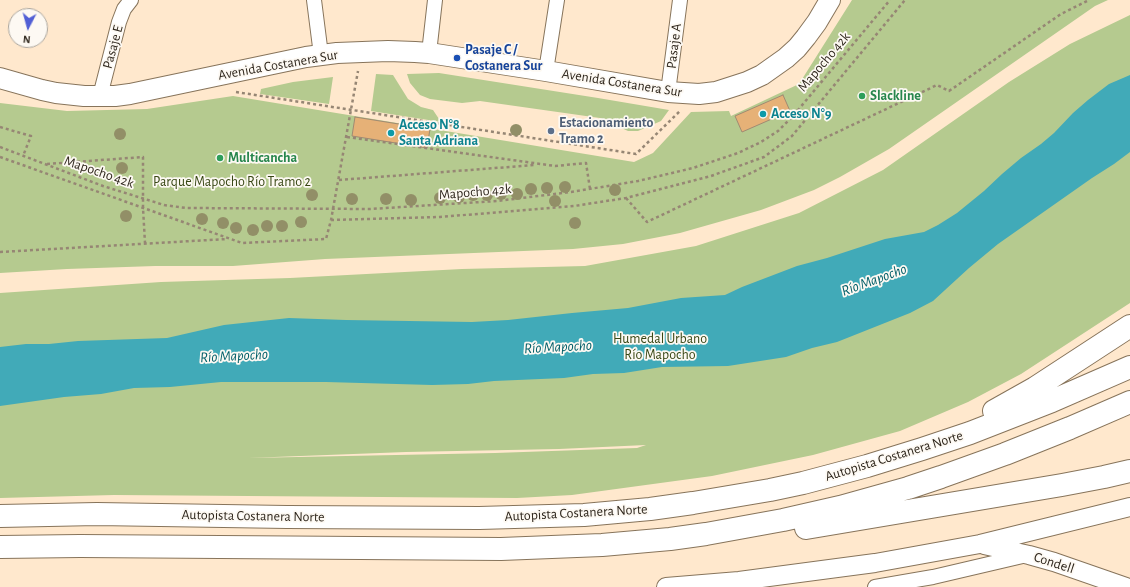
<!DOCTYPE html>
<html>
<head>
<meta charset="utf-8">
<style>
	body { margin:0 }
	#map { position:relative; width:1130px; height:587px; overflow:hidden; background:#ffe8cd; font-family:"Alegreya Sans",sans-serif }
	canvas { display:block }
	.north { position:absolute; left:8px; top:8px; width:40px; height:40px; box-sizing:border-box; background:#fdf9f3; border:1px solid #aaa59d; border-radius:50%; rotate:186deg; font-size:11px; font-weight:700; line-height:16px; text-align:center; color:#2e261c }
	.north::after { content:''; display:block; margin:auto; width:14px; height:18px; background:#515fd5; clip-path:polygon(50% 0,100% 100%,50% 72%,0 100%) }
</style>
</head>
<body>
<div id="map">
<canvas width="1130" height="587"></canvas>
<div class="north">N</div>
</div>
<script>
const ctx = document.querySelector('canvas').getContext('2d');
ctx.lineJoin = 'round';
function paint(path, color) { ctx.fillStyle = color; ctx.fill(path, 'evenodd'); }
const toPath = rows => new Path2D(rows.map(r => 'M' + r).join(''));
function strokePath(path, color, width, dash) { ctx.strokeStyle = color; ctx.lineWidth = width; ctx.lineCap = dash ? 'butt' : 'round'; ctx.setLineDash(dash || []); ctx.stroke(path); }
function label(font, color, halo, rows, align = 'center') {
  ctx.font = font + ' "Alegreya Sans",sans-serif'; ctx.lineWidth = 3.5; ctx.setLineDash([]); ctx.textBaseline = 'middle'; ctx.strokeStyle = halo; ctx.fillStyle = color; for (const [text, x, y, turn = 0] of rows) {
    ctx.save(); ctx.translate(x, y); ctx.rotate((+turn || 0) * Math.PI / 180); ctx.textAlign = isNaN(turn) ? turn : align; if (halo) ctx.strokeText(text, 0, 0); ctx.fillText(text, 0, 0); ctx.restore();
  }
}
paint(toPath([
	[852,0,1108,0,1095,6,889,149,840,177,814,190,761,210,680,233,623,244,573,249,325,259,233,266,155,266,67,269,0,273,0,103,67,111,147,109,233,96,634,162,653,153,691,112,729,111,731,116,799,84],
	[1130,15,1130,303,1021,374,968,402,900,431,813,455,712,476,572,495,517,498,114,495,0,498,0,293,161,282,290,278,462,269,585,266,696,246,799,213,883,170,1009,82,1070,44],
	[646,445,637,448,495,453,248,458,406,452,559,449],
	[439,73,598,98,669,110,661,121,638,131,628,131,600,118,480,101,462,103,430,99,420,95,410,83,407,74],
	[376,74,393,75,408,99,421,107,433,110,441,122,371,111],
	[333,77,329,104,260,94,261,89,293,82]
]), '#b5ca8f');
paint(toPath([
	[1130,75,1130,152,1114,164,1092,178,998,244,969,268,933,301,910,313,837,342,812,348,786,357,728,366,662,367,624,373,593,374,564,378,494,381,468,384,432,385,326,382,221,382,170,387,134,388,101,394,64,397,0,406,0,347,26,344,49,344,78,341,167,338,224,325,289,318,346,320,472,322,508,320,572,313,628,308,681,298,725,295,742,287,797,266,827,258,885,239,924,232,938,225,957,213,984,191,1002,174,1021,158,1041,144,1054,133,1073,113,1088,100,1109,84]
]), '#41aab8');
const building = toPath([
	[783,95,790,111,742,132,735,116,783,95],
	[355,117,430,129,427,148,352,136,355,117]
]);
paint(building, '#e6b177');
strokePath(building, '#a18a72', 1);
const minor = toPath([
	[314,0,321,55],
	[429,53,435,0],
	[546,71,557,0],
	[668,92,680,0],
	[100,96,119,22,124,9,131,0],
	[875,587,933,577,1027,555]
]);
const tertiary = toPath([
	[984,545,1029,555,1054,562,1126,587],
	[666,587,739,581,875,563,980,544,1130,507]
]);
const secondary = toPath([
	[0,78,42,90,56,93,84,96,115,96,130,94,306,57,337,53,388,51,415,52,429,53,546,71,668,92,699,94,716,92,747,82,762,75,786,58,797,48,806,37,817,22,830,0]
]);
const motorway = toPath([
	[994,411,1035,388,1130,326],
	[0,516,97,514,287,517,479,518,584,515,650,509,693,503,770,490,803,483,867,466,922,449,970,433,1052,401,1130,367],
	[806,528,1062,485,1104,477,1130,471],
	[0,547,80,546,501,549,602,545,670,539,706,534,783,520,840,507,908,488,941,477,1005,454,1070,428,1130,402]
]);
strokePath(minor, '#87745b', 16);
strokePath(tertiary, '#87745b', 20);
strokePath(secondary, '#87745b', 22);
strokePath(motorway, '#87745b', 24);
strokePath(toPath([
	[236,92,636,154,680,111],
	[0,127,31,136,23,156],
	[347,137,555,166,586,163,590,189],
	[0,147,103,186,164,205,186,208,370,209,497,201,571,192,638,181,693,168,738,153,761,142,778,131,793,116,890,0],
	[0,157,242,243,326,239,331,220,358,71],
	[47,164,143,157,143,208,145,243],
	[339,180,535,165],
	[626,198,647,222,937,85,949,91,1061,14,1089,0],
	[331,220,440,217,574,206,626,198,711,176,764,157,792,136,905,0],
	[0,252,227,239]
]), '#968674', 2.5, [3, 3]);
strokePath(minor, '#fff', 14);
strokePath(tertiary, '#fff', 18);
strokePath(secondary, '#fff', 20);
strokePath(motorway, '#fff', 22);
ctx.fillStyle = '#928f67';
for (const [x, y] of [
	[516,130],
	[120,134],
	[122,168],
	[565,187],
	[547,188],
	[531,189],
	[615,190],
	[501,194],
	[517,194],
	[312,195],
	[473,195],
	[487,195],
	[459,197],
	[440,198],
	[352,199],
	[386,199],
	[411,200],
	[555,201],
	[126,216],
	[202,219],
	[301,222],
	[223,223],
	[575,223],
	[267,226],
	[282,226],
	[236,228],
	[253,230]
]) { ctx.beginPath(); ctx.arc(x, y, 6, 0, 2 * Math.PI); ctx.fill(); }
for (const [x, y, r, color] of [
	[457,58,4,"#1a4fb4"],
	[862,96,4,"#2e9e5b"],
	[763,114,4,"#0f9aa8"],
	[551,131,4,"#5c6f8a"],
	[391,133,4,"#0f9aa8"],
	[220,158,4,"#2e9e5b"]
]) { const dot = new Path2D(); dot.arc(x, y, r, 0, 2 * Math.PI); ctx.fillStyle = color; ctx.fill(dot); strokePath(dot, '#fdf9f3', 1.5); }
label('14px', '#2e261c', '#fdf9f3', [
	["Pasaje A",674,46,-83],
	["Pasaje E",113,47,-75],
	["Mapocho 42k",824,62,-50],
	["Avenida Costanera Sur",278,65,-10],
	["Avenida Costanera Sur",622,83,9],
	["Mapocho 42k",99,172,19],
	["Mapocho 42k",475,192,-5],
	["Autopista Costanera Norte",894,456,-17],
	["Autopista Costanera Norte",576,513,-3],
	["Autopista Costanera Norte",253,516,1],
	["Condell",1054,563,18]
]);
label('bold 14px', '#164399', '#fdf9f3', [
	["Pasaje C /",465,50],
	["Costanera Sur",465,66]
], 'left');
label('bold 14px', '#27864d', '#fdf9f3', [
	["Slackline",870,96],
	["Multicancha",228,158]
], 'left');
label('bold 14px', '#0d838f', '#fdf9f3', [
	["Acceso N°9",771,114],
	["Acceso N°8",399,125],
	["Santa Adriana",399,141]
], 'left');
label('bold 14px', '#4e5e75', '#fdf9f3', [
	["Estacionamiento",559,123],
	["Tramo 2",559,139]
], 'left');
label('14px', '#384714', '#fdf9f3', [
	["Parque Mapocho Río Tramo 2",232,182],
	["Humedal Urbano",660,339],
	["Río Mapocho",660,355]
]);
label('italic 15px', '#005e68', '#fdf9f3', [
	["Río Mapocho",874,280,-20],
	["Río Mapocho",558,347,-3],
	["Río Mapocho",234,356,-3]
]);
</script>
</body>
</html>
